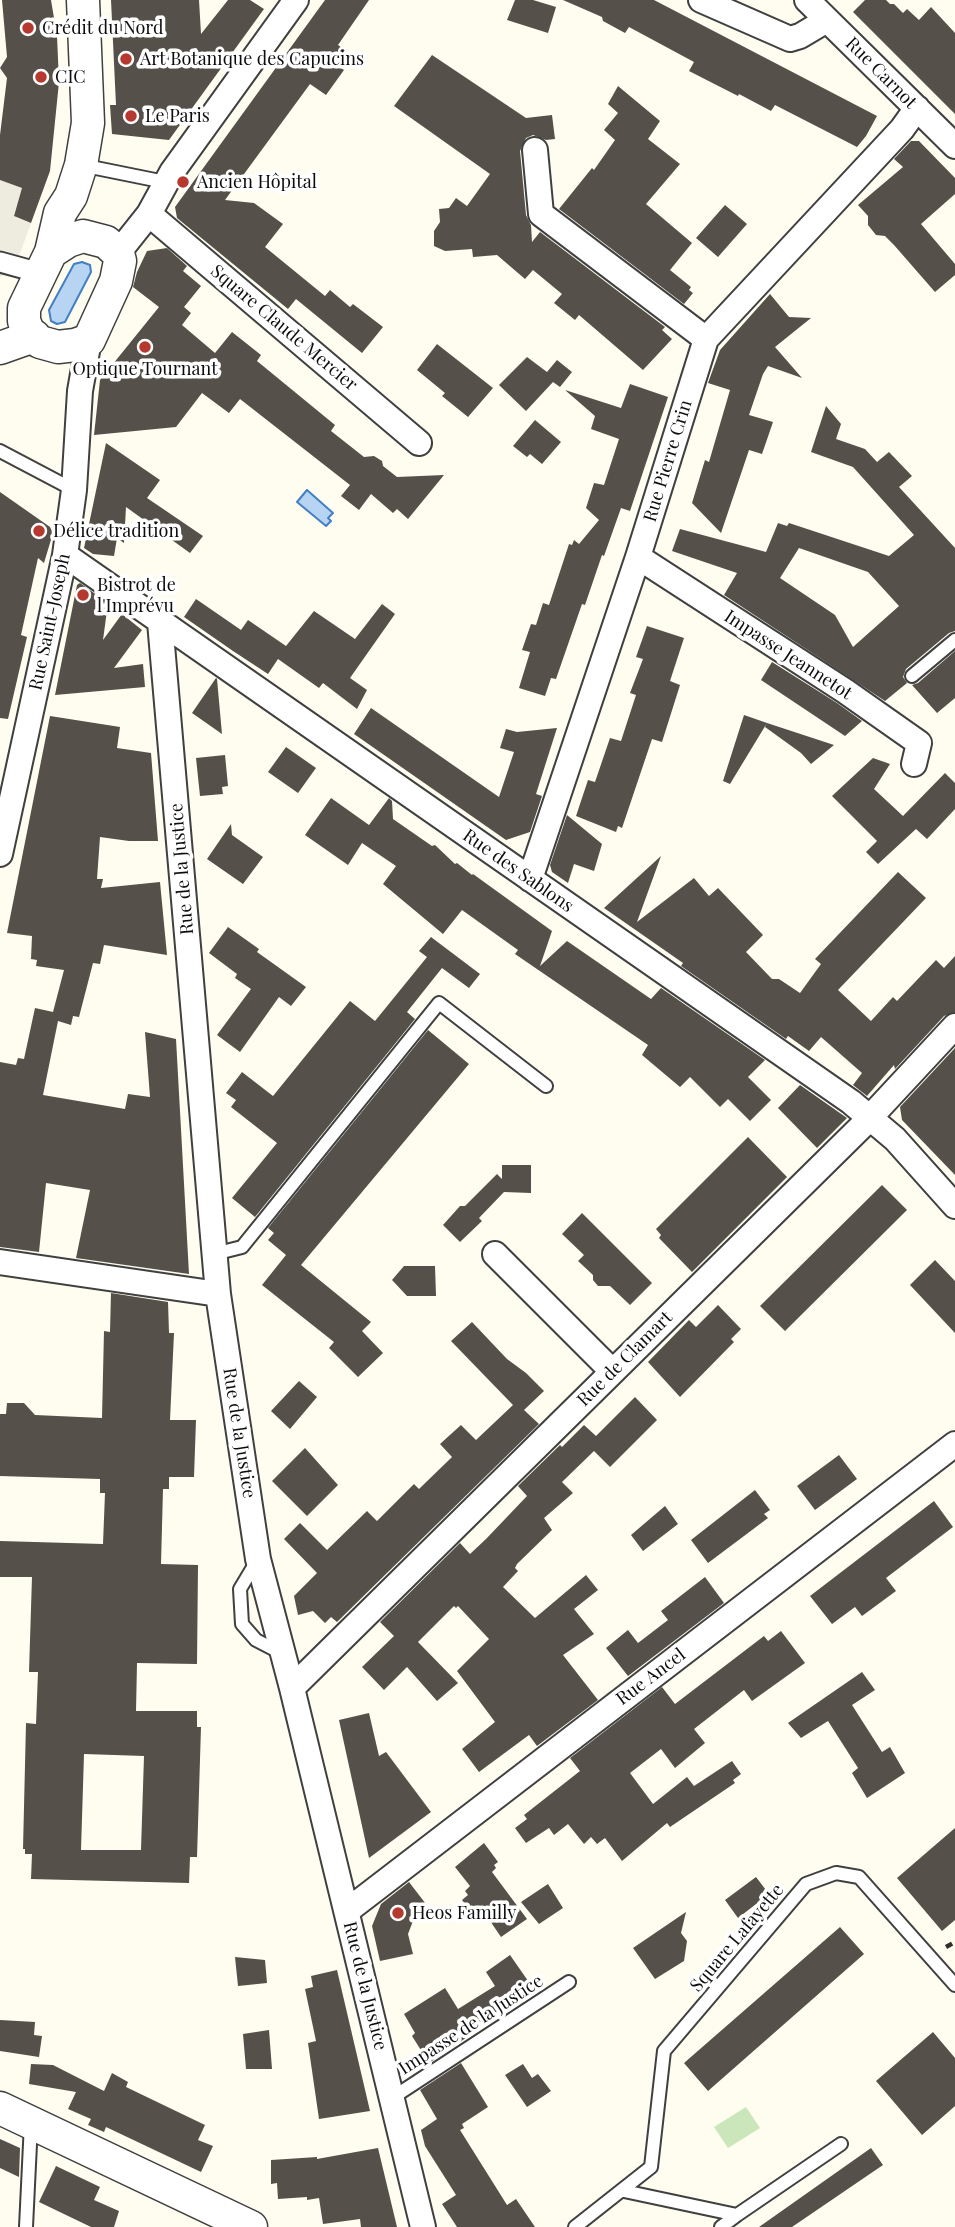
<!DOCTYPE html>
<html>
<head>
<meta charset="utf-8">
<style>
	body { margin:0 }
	canvas { display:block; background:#fefdef }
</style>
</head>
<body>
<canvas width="955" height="2227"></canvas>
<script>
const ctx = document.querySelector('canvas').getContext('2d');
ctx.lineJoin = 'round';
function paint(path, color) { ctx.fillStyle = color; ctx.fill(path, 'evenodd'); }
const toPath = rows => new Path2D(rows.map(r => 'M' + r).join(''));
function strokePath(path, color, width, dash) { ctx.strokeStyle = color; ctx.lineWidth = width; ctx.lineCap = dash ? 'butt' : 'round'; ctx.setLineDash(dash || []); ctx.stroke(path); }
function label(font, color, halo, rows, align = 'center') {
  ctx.font = font + ' "Playfair Display",serif'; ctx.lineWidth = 7; ctx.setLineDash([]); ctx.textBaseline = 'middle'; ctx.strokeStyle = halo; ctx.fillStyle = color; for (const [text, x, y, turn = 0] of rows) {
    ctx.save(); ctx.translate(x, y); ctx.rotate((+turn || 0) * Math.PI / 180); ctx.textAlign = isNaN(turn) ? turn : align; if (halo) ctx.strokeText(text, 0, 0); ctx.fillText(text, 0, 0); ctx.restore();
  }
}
paint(toPath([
	[746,2107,760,2128,728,2148,714,2127]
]), '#cbe6ba');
paint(toPath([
	[0,180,28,190,23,203,17,205,14,214,17,218,31,223,15,267,0,277]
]), '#eeecde');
const water = toPath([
	[82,262,90,265,91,272,65,322,57,324,51,321,49,310,74,264,82,262],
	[307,490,333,513,328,518,331,521,326,526,297,502,307,490]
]);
paint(water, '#b7d4f2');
strokePath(water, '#427fc5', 2);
paint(toPath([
	[2,0,51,0,57,36,59,82,50,171,31,223,14,216,22,188,0,180,0,135,7,78,0,68,7,57],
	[111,0,199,0,201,34,228,0,250,0,264,9,169,140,112,134,110,105,116,105],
	[325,0,369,0,338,45,345,50,335,64,344,70,326,95,310,84,225,200,254,203,283,224,265,247,325,296,330,290,350,307,353,304,383,327,362,353,296,299,288,309,177,218,175,207],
	[515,0,533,0,556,7,548,33,507,20],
	[563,0,654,0,877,116,866,136,857,147,775,105,771,111,739,94,738,96,689,71,694,62,629,27,625,33,603,21,602,17],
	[865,0,886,0,890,4,894,4,903,13,907,9,919,20,931,7,955,33,955,114,853,12],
	[432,55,526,118,552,115,555,139,546,140,533,135,526,138,520,151,526,215,531,225,532,242,540,232,665,327,662,330,672,339,643,370,579,315,575,320,554,303,562,294,533,270,525,279,497,255,473,257,472,249,445,251,434,246,434,231,440,222,439,209,449,208,456,198,467,206,490,174,394,106],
	[618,86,660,121,648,139,680,164,646,204,692,243,670,270,691,287,689,290,693,293,684,304,559,209,592,168,594,170,615,140,604,130,618,113,608,104],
	[911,141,919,141,955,178,955,194,921,224,955,264,955,275,935,292,894,245,885,236,876,235,868,225,868,216,858,205,903,167,894,159],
	[725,205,747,224,718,257,696,238],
	[167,248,187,266,183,271,201,286,184,307,191,313,182,325,215,353,232,332,261,355,257,361,335,425,331,431,364,457,374,456,382,461,383,466,397,477,444,475,408,519,397,509,393,513,371,494,359,510,341,496,350,485,240,399,229,413,202,393,176,427,94,435,100,380,159,307,133,287,137,272,147,251],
	[770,294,789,317,811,318,775,347,802,378,768,366,763,374,749,415,773,422,762,454,749,450,721,533,692,503,705,460,709,462,730,390,708,383,720,350],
	[437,344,493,388,468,417,442,396,445,393,417,370],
	[527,357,547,372,557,360,572,372,560,387,553,382,526,411,499,385],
	[630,384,668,397,630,511,621,508,604,556,602,555,585,605,582,604,556,679,551,678,545,696,519,688,530,652,522,650,531,624,536,625,543,603,549,605,569,544,572,545,574,540,579,544,599,520,586,508,594,483,604,485,619,439,591,429,595,416,565,390,621,408],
	[826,406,841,424,836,439,865,449,877,462,889,452,912,476,899,487,955,548,955,631,949,633,906,669,903,677,907,683,885,701,724,595,737,573,672,551,680,529,766,552,778,523,787,526,789,523,889,556,914,535,853,467,811,452],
	[799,548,868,572,899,606,853,647,835,615,780,578],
	[535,420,561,442,542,464,530,454,527,457,513,446],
	[106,443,160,480,147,498,203,536,190,553,126,507,124,543,117,538,114,556,93,554,84,548],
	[0,492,50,527,53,533,44,563,38,558,21,635,27,637,8,719,0,718],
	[80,583,108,603,103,640,122,614,142,630,114,668,143,664,145,687,55,695,77,585],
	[196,599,241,630,248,620,286,646,314,611,355,639,382,604,395,614,350,678,367,690,357,709,323,683,319,688,278,659,268,674,233,651,184,617],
	[647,626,684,638,670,681,680,685,662,742,652,739,622,828,618,826,616,832,576,816,588,780,595,782,610,738,621,741,636,695,630,693,643,659,636,657],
	[955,651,955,698,937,713,912,685,918,683],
	[772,662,837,703,862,721,845,736,761,680],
	[216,678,217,679,222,734,192,713],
	[371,708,499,797,514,752,500,748,506,729,517,732,557,728,536,794,542,796,530,832,506,840,354,734],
	[744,715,767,723,730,784,723,781],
	[50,716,120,727,117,748,151,753,158,841,129,841,100,837,97,879,103,879,101,888,160,882,167,955,104,945,100,964,93,963,79,1017,73,1016,71,1025,58,1021,43,1095,125,1109,128,1094,150,1097,145,1032,176,1039,189,1274,76,1258,90,1190,46,1183,39,1252,0,1247,0,1062,16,1065,18,1058,24,1059,35,1008,53,1012,64,970,36,966,37,960,31,959,32,936,7,933],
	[767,723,834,745,811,764,801,753,765,727],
	[286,747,316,768,298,793,268,772],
	[225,755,228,786,222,787,223,794,200,796,196,758],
	[873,758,890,764,874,789,903,816,945,773,955,783,955,809,927,839,916,829,878,864,866,852,877,841,832,796],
	[331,798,369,825,389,798,392,801,393,819,432,846,435,845,455,864,457,863,472,875,473,874,552,931,540,966,567,941,651,999,661,988,765,1060,748,1077,771,1100,750,1121,728,1099,720,1107,690,1077,680,1087,642,1055,648,1045,515,954,518,950,462,910,443,934,383,884,396,866,362,843,348,865,305,835],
	[567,815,602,844,594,871,574,864,568,883,552,872,550,865],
	[231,824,232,835,263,857,243,884,207,859],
	[661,856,637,922,694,878,709,896,718,888,763,935,746,952,772,979,779,979,800,993,821,964,815,959,898,872,926,898,838,990,871,1021,893,997,897,1001,936,960,944,968,955,956,955,1012,944,1016,895,1069,894,1065,867,1096,853,1085,862,1073,821,1037,809,1051,788,1036,786,1039,681,966,683,963,604,908],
	[228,927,259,949,257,952,306,987,291,1006,279,997,240,1052,217,1035,251,989,235,978,237,974,209,953],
	[431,937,480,974,469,988,442,968,407,1012,415,1019,255,1217,232,1198,277,1143,231,1107,236,1100,226,1093,242,1072,273,1096,350,1001,375,1021,427,957,419,951],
	[428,1030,469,1064,301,1265,371,1322,362,1331,383,1353,358,1377,329,1348,334,1342,262,1285,286,1255,268,1240,274,1233,268,1228],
	[955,1048,955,1175,902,1120,900,1107],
	[800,1085,847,1118,817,1148,778,1108],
	[748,1137,787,1177,692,1272,659,1238,661,1235,656,1229],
	[502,1165,531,1165,531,1193,504,1192,479,1218,482,1221,460,1242,443,1225,460,1206,465,1206,497,1174,502,1179],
	[882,1185,907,1210,785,1331,760,1306],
	[582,1213,652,1283,630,1305,610,1286,598,1286,593,1280,593,1275,578,1261,584,1255,562,1234],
	[935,1260,955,1281,955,1333,910,1285],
	[404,1266,435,1266,436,1296,407,1296,392,1280],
	[111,1293,168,1302,169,1333,174,1333,170,1420,196,1420,194,1477,169,1477,169,1489,163,1489,161,1564,198,1565,197,1664,137,1663,136,1711,197,1711,197,1727,201,1727,197,1857,190,1857,189,1883,31,1879,32,1854,25,1854,25,1849,23,1849,26,1723,36,1724,38,1672,29,1672,32,1577,0,1577,0,1541,103,1544,105,1493,100,1493,100,1479,0,1476,0,1414,6,1414,7,1403,24,1403,35,1415,102,1418,104,1331,110,1332],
	[84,1754,144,1756,141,1850,81,1850],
	[718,1305,741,1329,731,1339,734,1342,680,1397,648,1362,689,1320,696,1327],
	[472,1322,507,1359,526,1373,544,1391,524,1410,539,1424,337,1622,331,1617,325,1623,313,1611,298,1615,294,1596,317,1573,284,1539,300,1523,327,1550,367,1511,377,1521,414,1484,419,1489,452,1457,440,1444,461,1425,476,1440,513,1405,451,1341],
	[299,1381,317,1397,290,1429,271,1411],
	[635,1397,657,1420,610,1467,594,1451,562,1482,573,1493,544,1518,552,1530,517,1564,515,1568,518,1571,503,1587,535,1618,586,1575,598,1590,574,1609,594,1634,563,1655,598,1700,537,1746,529,1735,479,1772,462,1749,495,1722,457,1671,489,1639,458,1606,456,1608,454,1606,418,1642,458,1683,437,1701,407,1667,384,1690,362,1667,394,1636,380,1622,460,1543,470,1554,486,1539,527,1496,518,1486,560,1445,562,1447,584,1425,596,1436],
	[305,1448,338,1485,307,1516,272,1481],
	[839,1455,857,1479,815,1510,797,1486],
	[755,1490,770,1510,764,1514,768,1518,708,1563,691,1540],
	[934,1501,953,1527,886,1578,896,1591,862,1616,855,1607,832,1624,810,1596],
	[665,1506,678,1524,643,1551,631,1535],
	[705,1577,724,1603,628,1676,606,1648,628,1630,638,1643,668,1620,661,1611],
	[781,1631,805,1663,752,1701,744,1690,694,1729,705,1743,675,1768,661,1749,630,1773,653,1804,687,1777,694,1786,732,1761,741,1774,733,1780,735,1783,670,1827,667,1823,622,1861,605,1838,597,1844,591,1837,584,1844,568,1824,554,1835,549,1828,526,1843,515,1828,527,1819,524,1815,580,1771,570,1758,662,1687,675,1704,764,1636,768,1641],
	[862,1672,875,1690,852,1705,882,1752,890,1747,905,1773,867,1798,852,1773,858,1768,828,1721,801,1738,788,1723],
	[369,1713,379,1756,386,1752,431,1812,369,1858,339,1720],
	[955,1828,955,1920,942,1931,897,1878],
	[484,1843,498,1862,494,1865,496,1868,492,1872,527,1919,501,1937,484,1912,476,1918,462,1900,468,1895,465,1891,470,1886,455,1867],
	[756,1877,769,1894,738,1918,725,1900],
	[409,1882,429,1908,413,1921,408,1934,413,1954,380,1961,372,1926,381,1904],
	[548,1884,563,1908,539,1924,521,1902],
	[686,1912,681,1933,687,1941,684,1961,655,1979,633,1948],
	[840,1927,864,1954,708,2091,684,2063],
	[510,1955,533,1988,471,2030,473,2033,429,2063,412,2036,415,2033,404,2014,445,1988,458,2009,495,1986,486,1972],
	[235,1957,265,1960,267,1983,238,1986],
	[337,1970,370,2111,319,2119,308,2043,316,2041,305,1989,313,1987,311,1976],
	[0,2020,35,2022,34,2035,42,2036,39,2057,0,2051],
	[269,2030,272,2069,246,2069,243,2034],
	[933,2032,955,2058,955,2106,922,2135,876,2081],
	[461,2063,488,2107,462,2124,464,2128,460,2130,507,2205,516,2199,535,2227,457,2227,442,2204,456,2195,425,2146,421,2130,437,2119,420,2090],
	[31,2064,53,2065,104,2091,112,2073,128,2082,126,2087,205,2125,198,2140,213,2146,201,2172,106,2127,104,2132,88,2125,91,2119,68,2109,76,2092,29,2084],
	[523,2064,532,2078,538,2074,551,2091,527,2107,505,2075],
	[0,2139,20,2148,19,2177,0,2168],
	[378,2148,397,2227,361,2227,360,2219,323,2224,319,2198,307,2200,307,2197,278,2199,277,2183,271,2184,271,2160,317,2157,317,2159],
	[871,2148,883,2165,792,2227,759,2227],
	[56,2166,100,2187,94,2200,119,2211,114,2227,91,2227,39,2202]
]), '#55504a');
const service = toPath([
	[81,165,165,182],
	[0,451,74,490],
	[912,676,955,640],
	[214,1254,242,1247,439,1003,546,1086],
	[258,1559,240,1589,242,1624,256,1640,283,1654],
	[392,2098,569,1982],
	[624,2191,737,2215,841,2144],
	[26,2227,31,2123],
	[575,2227,651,2167,664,2051,806,1884,836,1873,859,1877,955,1985],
	[721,2227,737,2215]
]);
const pedestrian = toPath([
	[0,262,40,273]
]);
const minor = toPath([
	[701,0,790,39,800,36,827,20],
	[807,0,955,146],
	[535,150,541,214,706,339],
	[149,214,419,443],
	[118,253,149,214,172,172,296,0],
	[65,555,851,1102,895,1139,955,1206],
	[638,557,845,691,919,743,914,764],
	[160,622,218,1294,258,1559,292,1688,423,2227],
	[0,854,65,555,74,490,80,391,89,340],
	[530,879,638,557,706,339,902,129,917,108],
	[495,1254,612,1371],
	[0,1262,218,1294],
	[292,1688,863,1125,955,1026],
	[347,1911,955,1444]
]);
const tertiary = toPath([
	[83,236,106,242,118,253,120,261,116,281,89,340,75,345,58,347,40,342,28,331,24,321,24,308,51,252,68,241,83,236],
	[51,252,60,213,71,196,81,165,88,123,83,0],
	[0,348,34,336],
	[0,2108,251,2227]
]);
strokePath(service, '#404040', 16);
strokePath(pedestrian, '#404040', 23);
strokePath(minor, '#404040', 28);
strokePath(tertiary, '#404040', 35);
strokePath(toPath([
	[946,1947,955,1942]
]), '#2f2f2f', 4.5, [7, 3.5]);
strokePath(service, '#fff', 12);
strokePath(pedestrian, '#fff', 19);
strokePath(minor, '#fff', 24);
strokePath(tertiary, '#fff', 32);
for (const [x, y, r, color] of [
	[28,28,7,"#b5392e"],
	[126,59,7,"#b5392e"],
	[41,77,7,"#b5392e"],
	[131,116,7,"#b5392e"],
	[183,182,7,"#b5392e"],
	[145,347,7,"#b5392e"],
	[39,531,7,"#b5392e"],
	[83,595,7,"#b5392e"],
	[398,1913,7,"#b5392e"]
]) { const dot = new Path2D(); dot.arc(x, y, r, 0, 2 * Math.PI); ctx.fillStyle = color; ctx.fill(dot); strokePath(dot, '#fff', 2.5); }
label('18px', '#0d0d0d', '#fff', [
	["Crédit du Nord",42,28],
	["Art Botanique des Capucins",140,59],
	["CIC",55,77],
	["Le Paris",145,116],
	["Ancien Hôpital",197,182],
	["Optique Tournant",145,369,"center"],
	["Délice tradition",53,531],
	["Bistrot de",97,585],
	["l'Imprévu",97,606],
	["Heos Familly",412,1913]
], 'left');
label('18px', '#0d0d0d', '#fff', [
	["Rue Carnot",881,73,45],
	["Square Claude Mercier",284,328,40],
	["Rue Pierre Crin",668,461,-73],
	["Rue Saint-Joseph",50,622,-78],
	["Impasse Jeannetot",788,655,33],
	["Rue de la Justice",182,869,-95],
	["Rue des Sablons",518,871,35],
	["Rue de Clamart",625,1359,-45],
	["Rue de la Justice",239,1433,81],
	["Rue Ancel",651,1677,-37],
	["Square Lafayette",737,1938,-50],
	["Rue de la Justice",365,1986,76],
	["Impasse de la Justice",471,2025,-33]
]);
</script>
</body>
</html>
